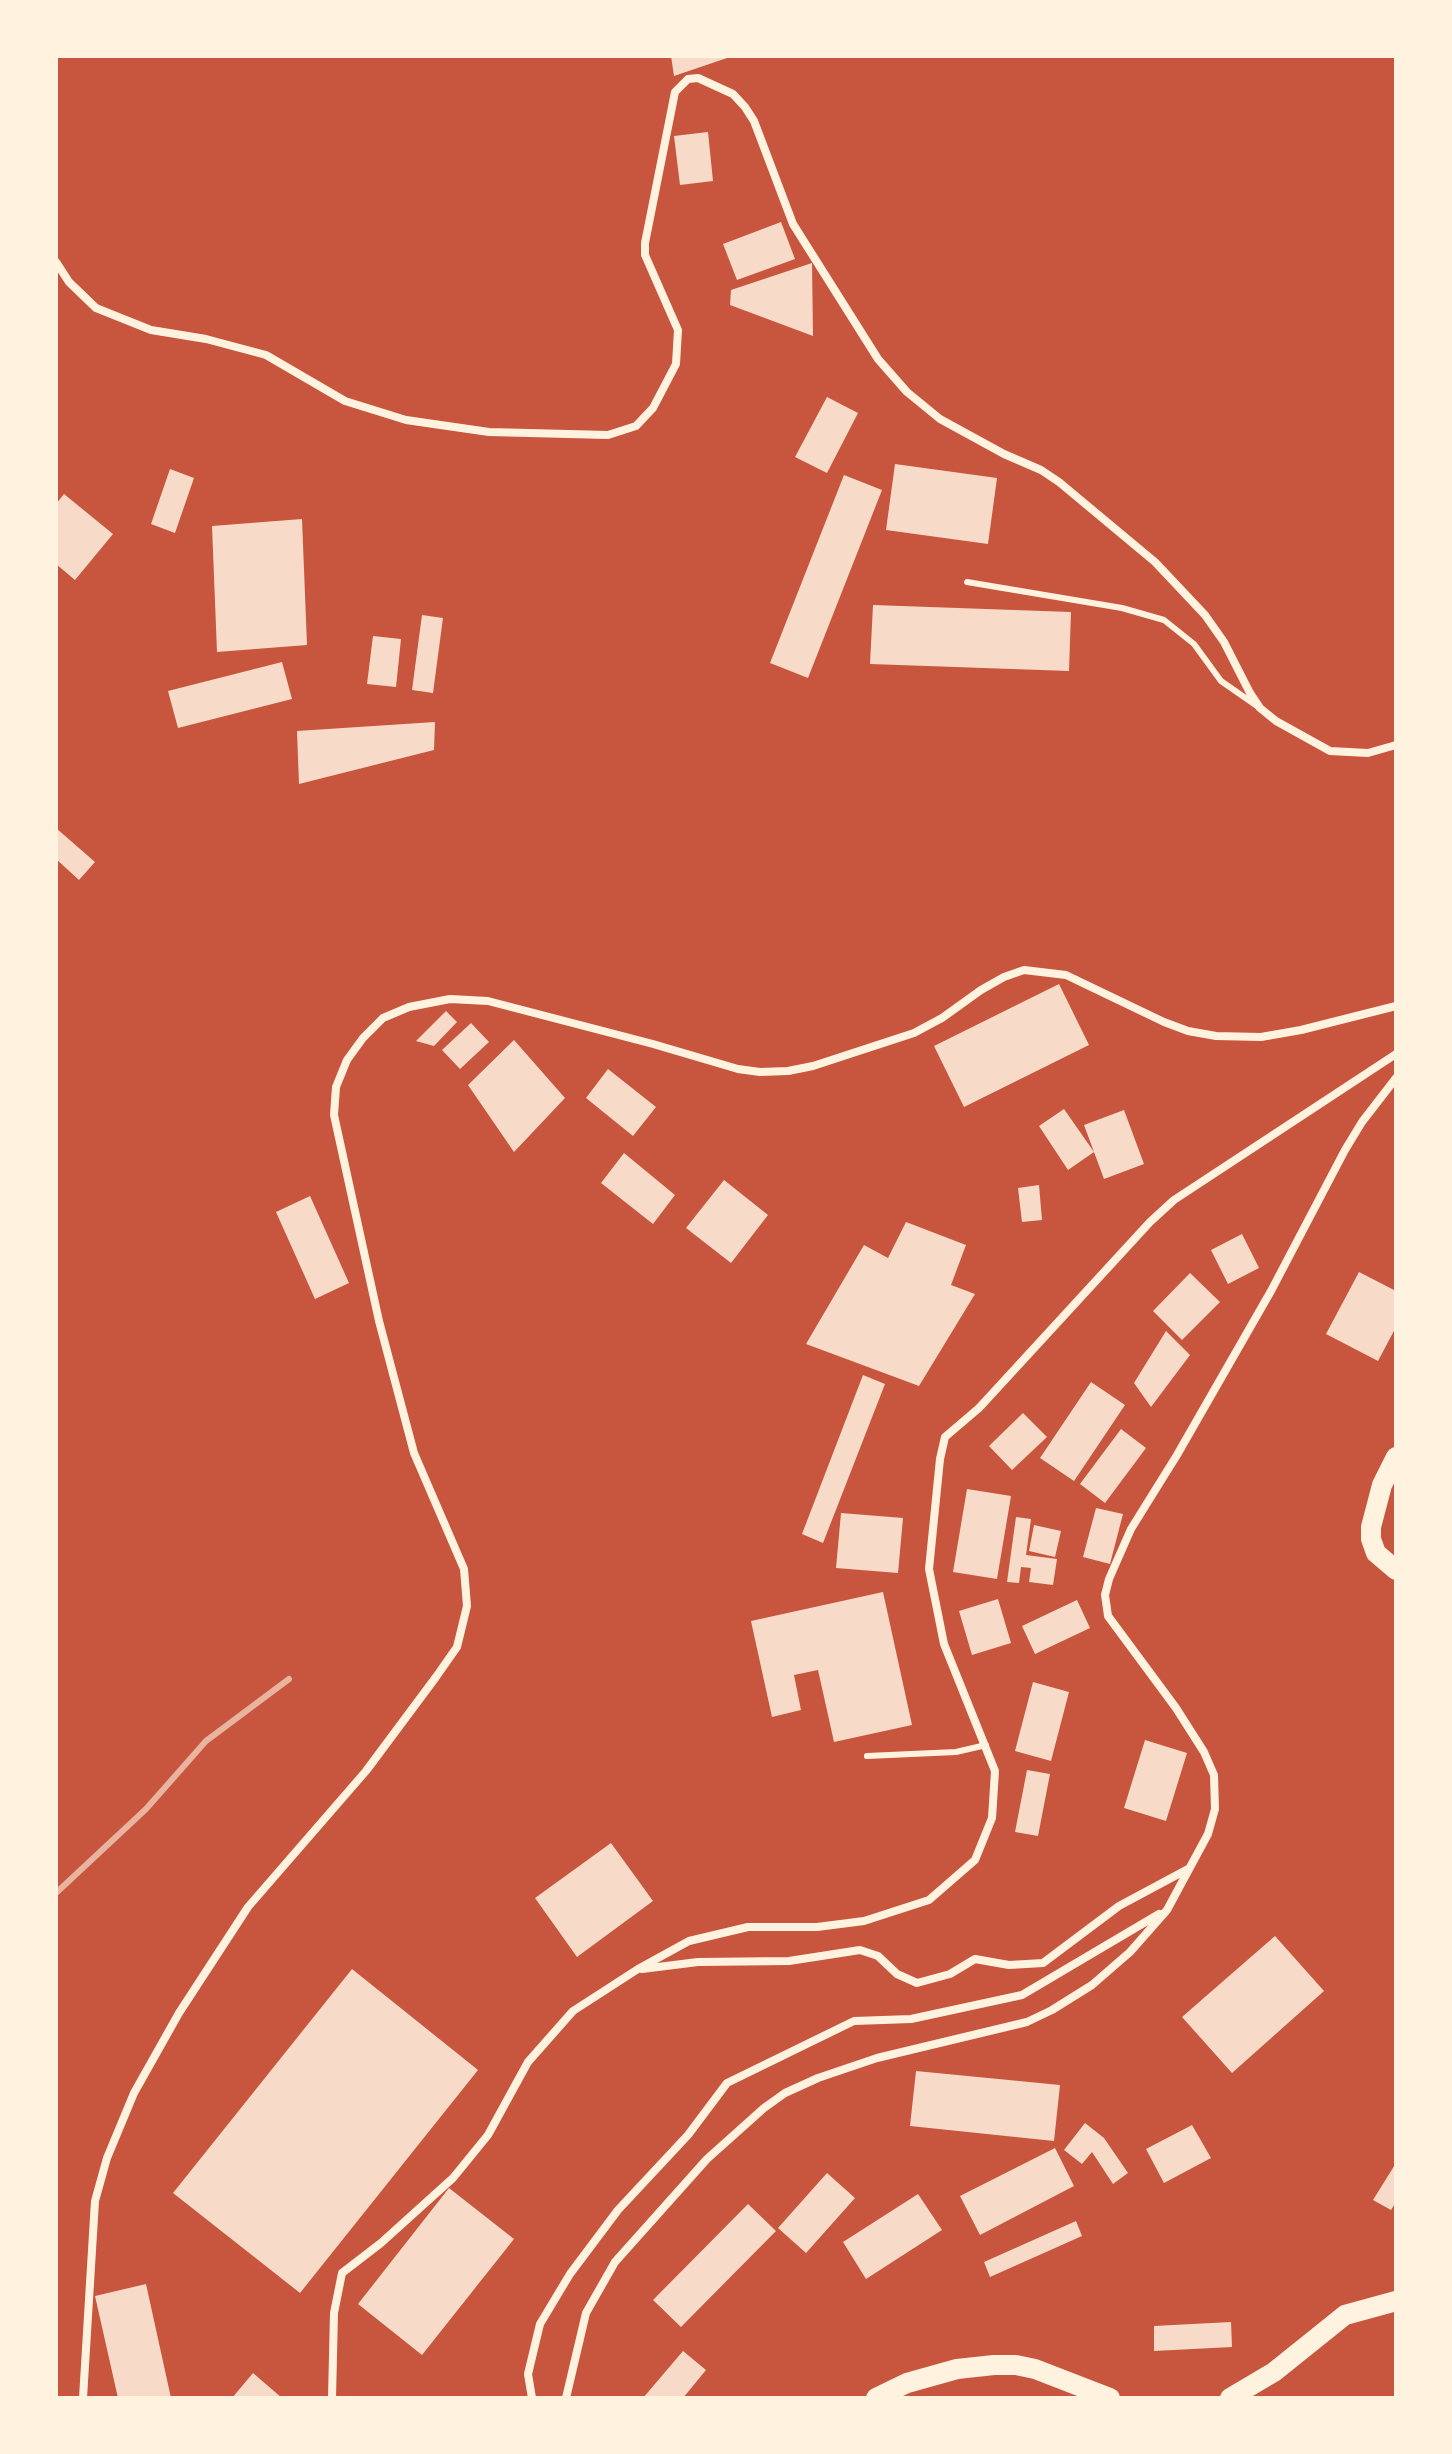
<!DOCTYPE html>
<html>
<head>
<meta charset="utf-8">
<style>
	body { margin:0 }
	#map { position:relative; width:1452px; height:2454px; overflow:hidden; background:#c8553d; font-family:"PT Sans",sans-serif }
	canvas { display:block }
	.frame { position:absolute; inset:0; border:58px solid #fff3e0; pointer-events:none }
</style>
</head>
<body>
<div id="map">
<canvas width="1452" height="2454"></canvas>
<div class="frame"></div>
</div>
<script>
const ctx = document.querySelector('canvas').getContext('2d');
ctx.lineJoin = 'round';
function paint(path, color) { ctx.fillStyle = color; ctx.fill(path, 'evenodd'); }
const toPath = rows => new Path2D(rows.map(r => 'M' + r).join(''));
function strokePath(path, color, width, dash) { ctx.strokeStyle = color; ctx.lineWidth = width; ctx.lineCap = dash ? 'butt' : 'round'; ctx.setLineDash(dash || []); ctx.stroke(path); }
paint(toPath([
	[671,56,730,56,730,57,674,76],
	[708,132,713,181,680,185,674,136],
	[781,222,795,259,737,280,723,244],
	[812,263,813,336,730,305,731,290],
	[827,397,858,413,827,473,795,457],
	[895,464,997,478,988,544,886,530],
	[170,469,194,478,175,533,151,524],
	[844,475,882,490,808,678,770,663],
	[64,494,113,534,75,580,56,564,56,504],
	[302,519,307,645,217,652,212,526],
	[873,605,1071,612,1069,671,870,664],
	[422,615,443,618,433,693,412,690],
	[373,636,401,639,396,687,367,684],
	[282,662,292,699,178,728,168,691],
	[435,722,434,750,299,784,297,731],
	[56,828,95,862,79,880,56,859],
	[1059,984,1089,1045,964,1107,934,1046],
	[446,1011,457,1022,434,1046,416,1041],
	[471,1023,489,1042,460,1069,442,1050],
	[514,1040,565,1098,514,1152,468,1085],
	[608,1069,656,1107,633,1136,586,1098],
	[1064,1109,1094,1152,1068,1170,1039,1126],
	[1124,1110,1144,1164,1104,1179,1084,1125],
	[624,1153,675,1195,653,1224,601,1183],
	[724,1180,768,1215,731,1263,686,1228],
	[1039,1185,1042,1220,1022,1222,1018,1188],
	[310,1196,349,1283,315,1299,276,1212],
	[906,1222,966,1245,951,1285,975,1294,919,1386,806,1344,864,1245,888,1258],
	[1242,1234,1259,1268,1228,1284,1211,1250],
	[1359,1272,1396,1291,1396,1327,1378,1361,1326,1334],
	[1190,1273,1220,1302,1182,1340,1153,1311],
	[1166,1331,1190,1355,1151,1407,1134,1383],
	[863,1375,885,1384,823,1543,802,1534],
	[1091,1382,1125,1405,1074,1481,1040,1458],
	[1023,1413,1047,1437,1012,1470,989,1446],
	[1121,1429,1146,1448,1105,1503,1080,1484],
	[967,1489,1011,1496,997,1579,953,1572],
	[1096,1508,1123,1514,1110,1564,1083,1557],
	[841,1513,903,1518,898,1573,836,1568],
	[1016,1517,1031,1519,1026,1555,1057,1559,1053,1585,1029,1582,1031,1568,1021,1567,1019,1583,1007,1582],
	[1034,1525,1061,1531,1055,1557,1029,1551],
	[883,1592,912,1725,834,1742,818,1670,794,1675,801,1710,772,1717,751,1621],
	[998,1599,1011,1643,972,1655,959,1611],
	[1077,1600,1090,1628,1035,1654,1022,1626],
	[1033,1682,1069,1692,1051,1761,1015,1751],
	[1145,1740,1187,1753,1166,1821,1124,1808],
	[1027,1770,1050,1774,1038,1836,1015,1832],
	[611,1843,653,1901,577,1957,535,1898],
	[1275,1936,1324,1991,1232,2073,1182,2017],
	[352,1969,478,2070,300,2293,173,2193],
	[916,2071,1060,2085,1054,2141,910,2126],
	[1085,2123,1104,2138,1128,2173,1113,2184,1092,2152,1082,2164,1064,2150],
	[1192,2125,1211,2158,1164,2183,1146,2149],
	[1055,2148,1074,2186,980,2235,960,2196],
	[1396,2163,1396,2202,1391,2210,1373,2200],
	[827,2173,855,2198,806,2253,778,2228],
	[449,2188,514,2239,422,2355,358,2304],
	[918,2194,942,2230,866,2279,843,2242],
	[748,2204,776,2231,681,2327,653,2300],
	[1076,2221,1082,2236,990,2277,984,2262],
	[146,2284,171,2398,118,2398,95,2296],
	[1231,2322,1232,2347,1154,2351,1154,2326],
	[683,2351,706,2370,683,2398,643,2398],
	[253,2373,282,2398,232,2398]
]), '#f7dbc8');
strokePath(toPath([
	[967,582,1122,608,1164,620,1194,644,1221,681,1257,706],
	[867,1756,956,1752,986,1745]
]), '#fff3e0', 6);
strokePath(toPath([
	[56,262,69,282,96,308,151,330,206,339,266,355,345,401,406,420,489,432,608,435,636,426,653,408,676,364,678,330,645,255,645,243,675,92,688,79,698,78,733,94,745,107,754,121,793,224,878,359,907,392,940,419,1004,454,1041,470,1059,482,1155,562,1205,615,1224,642,1250,693,1260,708,1276,721,1330,751,1368,753,1396,745],
	[642,1969,698,1962,789,1961,860,1950,878,1956,897,1974,917,1983,950,1974,975,1959,1009,1965,1043,1963,1119,1906,1188,1869],
	[83,2398,95,2201,107,2158,134,2093,179,2013,248,1907,366,1771,436,1677,457,1647,467,1606,464,1569,414,1453,379,1321,334,1115,336,1087,347,1060,363,1038,383,1018,409,1007,450,999,488,1001,653,1044,738,1069,760,1072,788,1071,813,1066,914,1033,942,1018,981,990,1004,977,1024,970,1066,975,1164,1022,1188,1031,1216,1036,1261,1037,1301,1030,1396,1006],
	[332,2398,334,2313,342,2273,381,2243,453,2178,488,2135,528,2062,573,2011,638,1969,689,1941,748,1927,817,1927,864,1921,929,1900,975,1860,992,1818,995,1771,944,1644,929,1569,940,1459,945,1437,979,1408,1150,1222,1174,1200,1396,1054],
	[532,2398,528,2374,540,2324,570,2274,618,2210,688,2135,727,2083,854,2021,911,2019,1022,1995,1159,1914],
	[566,2398,586,2313,615,2262,707,2159,764,2108,785,2093,818,2078,877,2058,1027,2022,1052,2010,1092,1985,1130,1952,1167,1910,1208,1834,1215,1809,1214,1775,1204,1752,1176,1708,1108,1616,1105,1595,1109,1579,1131,1529,1177,1455,1271,1291,1345,1150,1362,1122,1396,1078]
]), '#fff3e0', 8);
strokePath(toPath([
	[1396,1457,1382,1485,1371,1527,1371,1539,1376,1553,1396,1570],
	[876,2398,907,2383,957,2369,994,2365,1016,2365,1035,2369,1110,2398],
	[1230,2398,1274,2372,1345,2315,1396,2301]
]), '#fff3e0', 20);
strokePath(toPath([
	[56,1893,146,1809,206,1741,289,1679]
]), '#e9b49f', 6);
</script>
</body>
</html>
